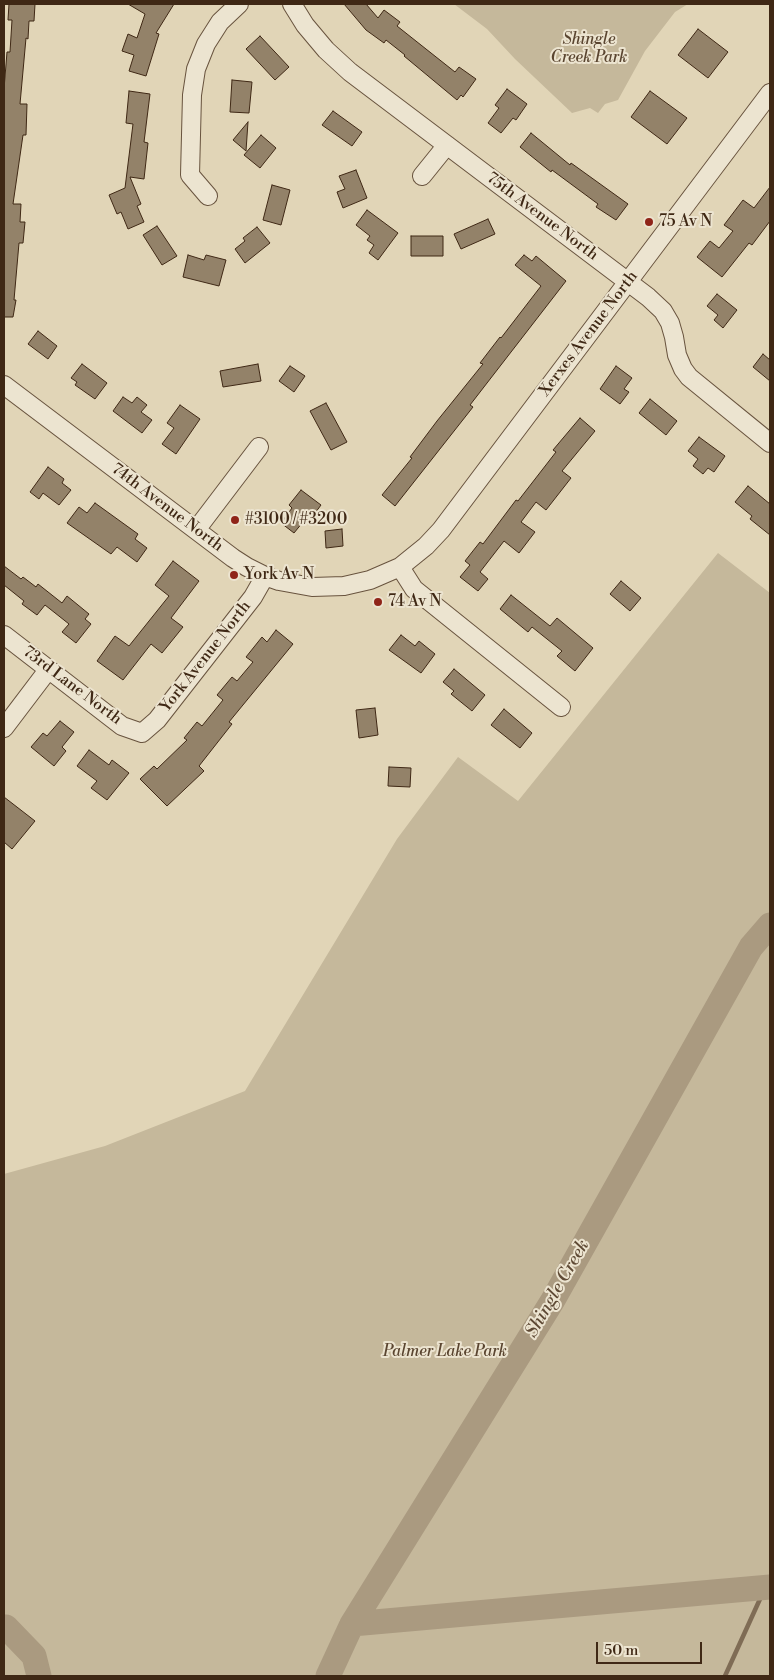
<!DOCTYPE html>
<html>
<head>
<meta charset="utf-8">
<style>
	body { margin:0 }
	#map { position:relative; width:774px; height:1680px; overflow:hidden; background:#e1d5b7; font-family:"Libre Bodoni",serif }
	canvas { display:block }
	.frame { position:absolute; inset:0; border:5px solid #3f2815; pointer-events:none }
	.scale { position:absolute; left:596px; top:1642px; width:106px; height:22px; box-sizing:border-box; border:2px solid #3f2815; border-top:0; padding-left:6px; font-size:15px; line-height:18px; white-space:nowrap; color:#3f2815; -webkit-text-stroke:4px #ece4d0; paint-order:stroke }
</style>
</head>
<body>
<div id="map">
<canvas width="774" height="1680"></canvas>
<div class="frame"></div>
<div class="scale">50 m</div>
</div>
<script>
const ctx = document.querySelector('canvas').getContext('2d');
ctx.lineJoin = 'round';
function paint(path, color) { ctx.fillStyle = color; ctx.fill(path, 'evenodd'); }
const toPath = rows => new Path2D(rows.map(r => 'M' + r).join(''));
function strokePath(path, color, width, dash) { ctx.strokeStyle = color; ctx.lineWidth = width; ctx.lineCap = dash ? 'butt' : 'round'; ctx.setLineDash(dash || []); ctx.stroke(path); }
function label(font, color, halo, rows, align = 'center') {
  ctx.font = font + ' "Libre Bodoni",serif'; ctx.lineWidth = 4; ctx.setLineDash([]); ctx.textBaseline = 'middle'; ctx.strokeStyle = halo; ctx.fillStyle = color; for (const [text, x, y, turn = 0] of rows) {
    ctx.save(); ctx.translate(x, y); ctx.rotate((+turn || 0) * Math.PI / 180); ctx.textAlign = isNaN(turn) ? turn : align; if (halo) ctx.strokeText(text, 0, 0); ctx.fillText(text, 0, 0); ctx.restore();
  }
}
paint(toPath([
	[454,4,688,4,675,12,645,51,618,100,605,104,598,113,590,108,572,113,515,59,487,29],
	[718,553,770,593,770,1676,4,1676,4,1174,105,1146,245,1091,397,839,458,757,518,801]
]), '#c5b89b');
strokePath(toPath([
	[725,1676,770,1577]
]), '#7f6c55', 4.5);
strokePath(toPath([
	[352,1624,770,1587],
	[4,1627,6,1627,34,1656,39,1676],
	[328,1676,352,1624,553,1300,751,947,770,925]
]), '#aa9a80', 25);
const building = toPath([
	[9,4,35,4,34,21,29,21,28,39,26,38,20,104,27,104,26,135,23,135,13,204,21,204,20,222,25,222,23,243,19,243,14,300,16,300,13,317,4,317,4,89,7,52,10,52,12,20,8,20,9,4],
	[128,4,174,4,156,33,159,34,146,76,129,71,134,55,122,51,128,34,137,38,145,14,128,4],
	[344,4,366,4,378,18,384,10,400,22,397,26,455,72,459,67,476,79,463,97,461,95,457,100,404,56,405,55,386,40,384,43,366,30,344,4],
	[698,29,728,52,708,78,678,55,698,29],
	[260,36,289,67,275,80,246,49,260,36],
	[232,80,252,82,249,113,230,112,232,80],
	[507,89,527,104,516,120,513,118,501,133,488,123,499,108,495,105,507,89],
	[129,91,150,94,144,142,148,143,144,179,130,177,141,204,137,206,144,222,128,229,121,212,117,214,109,195,125,188,133,124,126,123,129,91],
	[650,91,687,118,667,144,631,117,650,91],
	[333,111,362,132,352,146,322,125,333,111],
	[248,122,246,151,233,140,248,122],
	[531,133,570,165,571,163,628,204,616,220,596,207,598,204,552,170,551,172,520,147,531,133],
	[261,135,276,148,260,168,244,155,261,135],
	[356,170,367,198,343,208,337,192,345,189,339,176,356,170],
	[272,185,290,190,281,225,263,220,272,185],
	[770,187,770,221,752,245,749,243,722,277,697,257,710,241,719,248,733,231,724,225,743,200,754,208,770,187],
	[367,210,398,233,378,260,369,253,374,245,367,240,370,236,356,225,367,210],
	[488,219,495,234,461,249,454,234,488,219],
	[157,226,177,256,162,265,143,235,157,226],
	[257,227,270,243,245,263,235,249,245,241,243,238,257,227],
	[411,236,443,236,443,256,411,256,411,236],
	[188,255,204,260,206,255,226,260,219,286,183,277,188,255],
	[524,255,532,261,536,256,566,281,470,405,473,407,395,506,382,495,412,458,410,457,437,421,483,364,480,363,500,337,501,338,541,286,515,265,524,255],
	[717,294,737,310,723,328,714,320,718,315,707,306,717,294],
	[38,331,57,346,48,359,28,344,38,331],
	[763,354,770,360,770,381,753,367,763,354],
	[82,364,107,383,95,399,75,385,77,382,71,378,82,364],
	[258,364,261,381,223,387,220,371,258,364],
	[290,366,305,376,294,392,279,381,290,366],
	[616,366,632,378,624,389,629,392,620,404,600,389,616,366],
	[123,397,132,403,137,397,147,405,141,412,152,420,142,433,113,411,123,397],
	[650,399,677,421,666,435,639,413,650,399],
	[326,403,347,442,331,450,310,411,326,403],
	[180,405,200,419,176,454,162,444,174,428,167,423,180,405],
	[580,418,595,431,562,471,571,478,546,510,536,502,521,522,535,532,519,553,504,541,480,572,488,579,478,591,460,577,470,565,465,561,480,542,483,544,516,500,518,501,556,452,553,450,580,418],
	[699,437,725,456,714,472,708,468,703,474,693,466,698,459,688,451,699,437],
	[48,467,64,479,62,483,71,490,59,505,43,493,39,499,30,492,48,467],
	[748,486,770,504,770,535,750,519,752,516,735,502,748,486],
	[301,490,321,505,310,520,307,517,294,533,281,523,292,508,289,505,301,490],
	[95,503,138,534,135,539,147,548,137,562,117,547,111,554,67,523,79,507,87,513,95,503],
	[342,529,343,546,326,548,325,531,342,529],
	[173,561,199,581,171,618,183,627,162,653,151,644,123,680,97,661,115,636,129,646,169,596,155,585,173,561],
	[4,566,21,579,23,577,36,587,38,584,62,603,67,596,89,614,85,619,91,624,76,643,62,632,69,624,45,605,37,615,22,604,24,601,4,585,4,566],
	[621,581,641,598,630,611,610,594,621,581],
	[511,595,550,626,557,618,593,648,575,671,557,656,562,651,532,627,528,632,500,609,511,595],
	[276,630,293,644,229,722,232,724,199,766,204,771,167,806,140,779,154,766,157,769,187,740,184,738,197,722,202,726,223,700,217,695,232,677,237,681,253,662,246,657,262,637,267,642,276,630],
	[401,635,415,646,419,641,435,654,421,673,389,650,401,635],
	[454,669,485,695,472,711,451,694,454,691,443,682,454,669],
	[375,708,378,735,359,738,356,710,375,708],
	[504,709,532,733,520,748,491,725,504,709],
	[60,721,74,732,62,747,66,751,54,766,31,747,43,733,47,736,60,721],
	[89,750,109,765,112,760,129,773,107,800,91,788,97,781,77,766,89,750],
	[389,767,411,768,410,787,388,786,389,767],
	[4,797,35,821,12,849,4,842,4,797]
]);
paint(building, '#938269');
strokePath(building, '#3f2815', 1);
const minor = toPath([
	[292,4,305,25,326,50,350,72,648,297,663,311,670,323,674,337,677,355,683,369,689,377,770,443],
	[422,176,447,145],
	[208,196,190,175,192,95,196,69,206,44,220,22,239,4],
	[4,385,233,558,247,567,265,576,279,581,312,587,344,586,370,580,400,567,426,546,441,530,770,93],
	[196,530,259,447],
	[400,567,414,589,561,707],
	[4,635,122,726,142,733,157,720,253,597,265,576],
	[4,728,48,670]
]);
strokePath(minor, '#68533e', 20);
strokePath(minor, '#ece4d0', 18);
for (const [x, y, r, color] of [
	[649,222,5,"#8f2418"],
	[235,520,5,"#8f2418"],
	[234,575,5,"#8f2418"],
	[378,602,5,"#8f2418"]
]) { const dot = new Path2D(); dot.arc(x, y, r, 0, 2 * Math.PI); ctx.fillStyle = color; ctx.fill(dot); strokePath(dot, '#ece4d0', 2); }
label('italic 16px', '#5a4530', '#ece4d0', [
	["Shingle",589,40],
	["Creek Park",589,58],
	["Palmer Lake Park",445,1352]
]);
label('16px', '#3f2815', '#ece4d0', [
	["75th Avenue North",542,217,37],
	["Xerxes Avenue North",589,334,-53],
	["74th Avenue North",167,508,37],
	["York Avenue North",206,657,-52],
	["73rd Lane North",72,686,37]
]);
label('16px', '#3f2815', '#ece4d0', [
	["75 Av N",659,222],
	["#3100 / #3200",245,520],
	["York Av N",244,575],
	["74 Av N",388,602]
], 'left');
label('italic 18px', '#5f4a35', '#ece4d0', [
	["Shingle Creek",558,1289,-60]
]);
</script>
</body>
</html>
